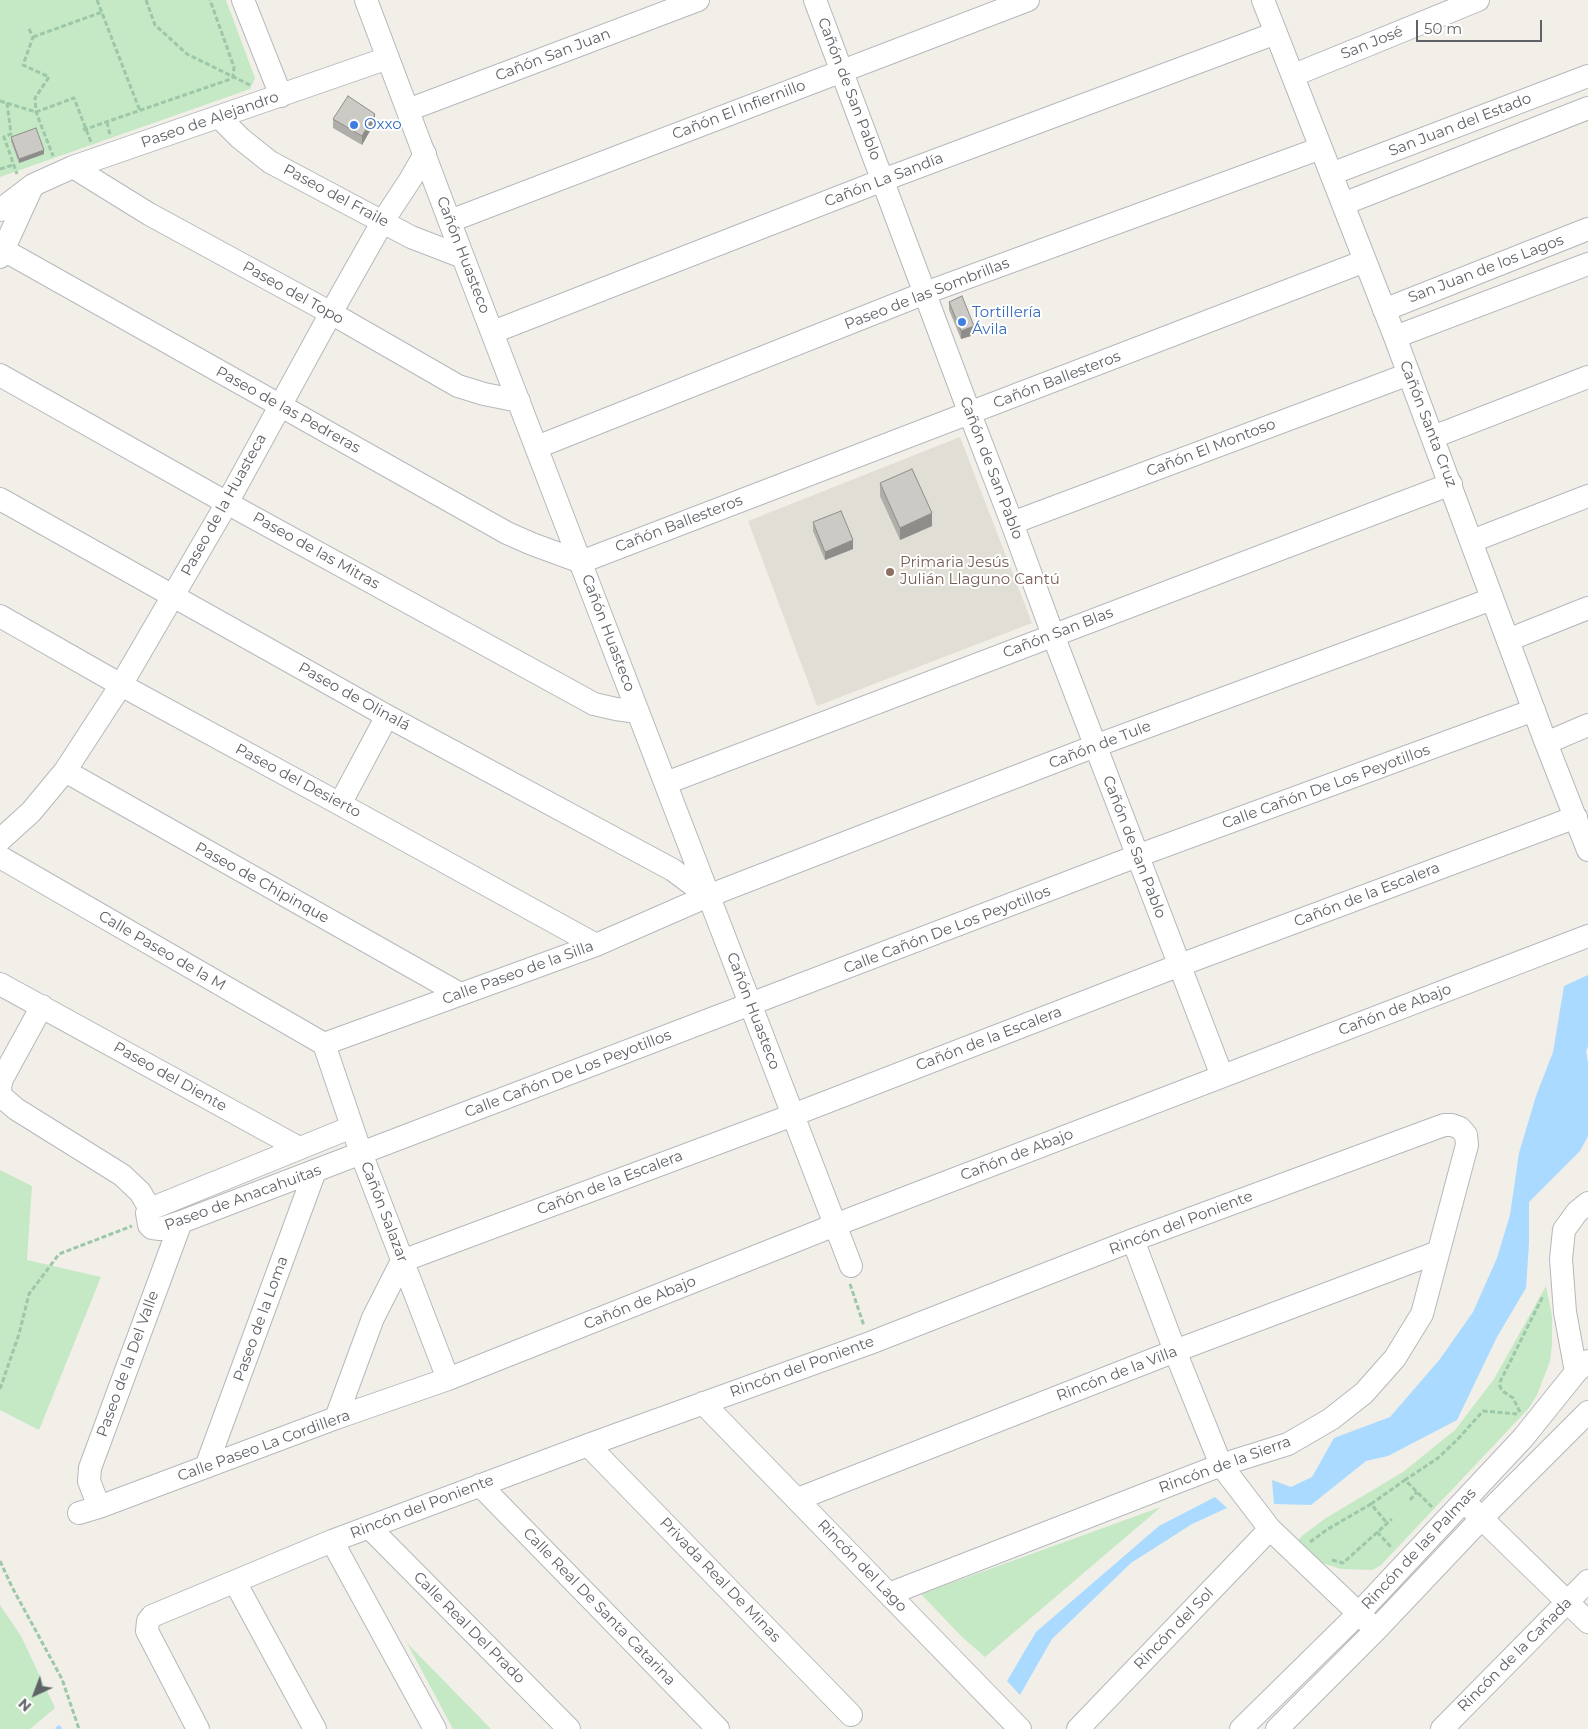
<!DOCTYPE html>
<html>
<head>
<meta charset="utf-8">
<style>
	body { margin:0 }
	#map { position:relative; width:1588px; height:1729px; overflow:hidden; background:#f1efe8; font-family:Montserrat,sans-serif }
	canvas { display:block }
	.north { position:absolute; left:10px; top:1669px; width:50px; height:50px; -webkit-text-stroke:4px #fff; paint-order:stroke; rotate:223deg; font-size:14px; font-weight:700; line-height:20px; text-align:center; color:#5f6368 }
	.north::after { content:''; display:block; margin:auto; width:18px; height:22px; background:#5f6368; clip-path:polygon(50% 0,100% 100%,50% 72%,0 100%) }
	.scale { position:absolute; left:1416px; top:20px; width:126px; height:22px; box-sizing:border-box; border:2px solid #5f6368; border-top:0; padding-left:6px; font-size:15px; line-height:18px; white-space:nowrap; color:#5f6368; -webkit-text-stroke:4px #fff; paint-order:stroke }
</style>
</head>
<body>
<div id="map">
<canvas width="1588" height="1729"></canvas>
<div class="north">N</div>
<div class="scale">50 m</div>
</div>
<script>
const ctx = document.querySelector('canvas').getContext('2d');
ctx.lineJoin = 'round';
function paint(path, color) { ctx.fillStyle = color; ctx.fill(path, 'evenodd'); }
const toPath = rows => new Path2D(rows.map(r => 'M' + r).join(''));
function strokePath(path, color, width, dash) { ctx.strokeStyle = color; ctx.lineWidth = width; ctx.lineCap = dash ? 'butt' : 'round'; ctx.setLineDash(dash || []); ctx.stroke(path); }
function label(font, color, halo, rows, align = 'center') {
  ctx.font = font + ' Montserrat,sans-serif'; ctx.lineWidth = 4; ctx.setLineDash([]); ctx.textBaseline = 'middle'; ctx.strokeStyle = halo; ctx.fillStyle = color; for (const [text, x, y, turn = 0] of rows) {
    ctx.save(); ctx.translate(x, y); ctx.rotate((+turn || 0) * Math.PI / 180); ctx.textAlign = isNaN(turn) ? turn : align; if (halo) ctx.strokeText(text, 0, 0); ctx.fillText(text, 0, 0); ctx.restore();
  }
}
paint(toPath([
	[960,437,1032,623,817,706,748,521]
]), '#e1ded6');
paint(toPath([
	[0,0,226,0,255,78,250,89,0,177],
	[0,1170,32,1186,27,1260,101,1277,39,1430,0,1410],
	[1546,1286,1552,1316,1552,1344,1550,1361,1537,1395,1528,1409,1381,1565,1372,1570,1341,1569,1322,1563,1297,1541,1303,1535,1326,1518,1403,1472,1455,1430,1494,1379],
	[1161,1507,985,1657,962,1637,921,1594],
	[0,1605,21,1636,55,1708,30,1729,0,1729],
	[406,1641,405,1641,491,1729,453,1729]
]), '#c5e8c5');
paint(toPath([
	[1588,975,1588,1046,1586,1051,1588,1063,1588,1136,1580,1151,1529,1202,1529,1243,1526,1288,1497,1337,1457,1420,1388,1456,1366,1461,1311,1505,1274,1504,1272,1480,1291,1487,1312,1477,1334,1438,1390,1417,1440,1359,1473,1312,1497,1258,1510,1215,1519,1153,1536,1096,1553,1052,1564,986],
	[1215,1497,1227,1508,1192,1524,1131,1563,1052,1639,1020,1695,1007,1681,1036,1632,1159,1526]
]), '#aadaff');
strokePath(toPath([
	[58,1729,59,1728]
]), '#aadaff', 5);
const minor = toPath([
	[243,0,281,96],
	[366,0,463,257,851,1266],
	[815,0,970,414,1012,523,1053,635,1222,1076],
	[1263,0,1395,337,1546,743,1588,850],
	[1294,75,1478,0],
	[408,110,698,0],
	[220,118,240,138,270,162,411,237,463,257],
	[73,167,149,214,331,313,458,386,484,394,519,401],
	[1331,174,1588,76],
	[1343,204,1588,108],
	[0,210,33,185,73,167,388,58],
	[450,221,1028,0],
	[0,248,507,533,532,544,581,562,1365,261],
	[0,257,32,187],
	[1384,310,1588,229],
	[493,332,883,180,1276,33],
	[1395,337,1588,264],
	[0,375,227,503,594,704,616,709,638,712],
	[1433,437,1588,377],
	[537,447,925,293,1321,148],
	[0,499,387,716,673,870,708,896],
	[1012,523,1409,374],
	[1472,541,1588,496],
	[0,616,121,685,340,804,596,945],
	[1508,640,1588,608],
	[1546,743,1588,725],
	[65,771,460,994],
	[666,783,1451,484],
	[340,804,387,716],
	[0,840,31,812,65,771,121,685,227,503,331,313,383,221,410,180,425,154],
	[0,857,324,1044],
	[0,984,299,1148],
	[42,1006,2,1079,0,1087,1,1096,16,1109,122,1175,140,1192,150,1209],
	[324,1044,596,945,708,896,1095,746,1492,599],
	[324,1044,361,1153,448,1379],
	[352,1127,150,1209,147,1213,149,1225,152,1228,160,1229,181,1222,1137,856,1534,710],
	[1133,1240,1175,1351,1221,1465,1270,1529,1376,1630],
	[1576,1372,1565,1312,1561,1259,1564,1230,1577,1212,1588,1203],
	[703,1403,1020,1729],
	[336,1418,373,1318,402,1261,793,1115,1180,965,1576,817],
	[588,1445,851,1715],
	[206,1467,315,1171],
	[480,1485,718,1729],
	[798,1499,1175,1351,1438,1252],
	[99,1507,89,1481,90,1468,181,1222],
	[1471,1508,1588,1622],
	[79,1513,99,1507,336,1418,448,1379,835,1225,1588,936],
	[369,1527,569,1729],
	[332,1541,435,1729],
	[235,1582,315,1729],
	[198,1729,147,1631,148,1621,152,1616,332,1541,588,1445,870,1343,1133,1240,1444,1125,1452,1125,1460,1128,1466,1135,1467,1145,1422,1314,1395,1358,1364,1393,1331,1419,1288,1444,1221,1465,889,1594],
	[1078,1729,1270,1529],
	[1241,1729,1359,1613,1523,1438,1576,1372,1588,1361],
	[1277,1729,1376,1630,1482,1518,1588,1412],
	[1442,1729,1588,1581]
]);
strokePath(minor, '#b5b8bc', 24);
strokePath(toPath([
	[97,0,140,111],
	[146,0,155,25,187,54,250,85],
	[29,29,33,37,23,65,49,77,35,98,36,112,53,156],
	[33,37,102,12],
	[0,101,36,112,74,98,91,142],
	[7,103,11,134,4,137,17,174],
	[107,122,110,135],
	[83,130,228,80,233,77,234,67,210,0],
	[0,169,13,165],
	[850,1284,864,1326],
	[0,1389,19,1334,29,1294,59,1254,132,1226],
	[1520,1412,1513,1398,1504,1392,1500,1387,1500,1382,1543,1296],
	[1410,1500,1417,1492],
	[1371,1504,1405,1480],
	[1432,1507,1405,1480,1438,1458,1457,1440,1483,1411,1517,1414],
	[1377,1532,1392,1548],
	[1310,1542,1328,1529,1371,1504,1387,1523],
	[1332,1560,1343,1563,1392,1519],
	[0,1561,12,1587,62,1679,79,1729]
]), '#9cc7a9', 3, [5, 2.5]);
strokePath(minor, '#fff', 22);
paint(toPath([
	[333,119,375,122,362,145,333,128],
	[11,137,44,154,19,163,11,141],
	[949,302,974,335,961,339,949,310],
	[880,483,932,526,900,540,880,496],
	[813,522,853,549,825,560,813,531]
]), '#afaea9');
paint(toPath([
	[375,114,375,122,362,145,362,136],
	[44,150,44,154,19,163,19,159],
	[974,326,974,335,961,339,961,331],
	[932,513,932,526,900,540,900,528],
	[853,540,853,549,825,560,825,552]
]), '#8f8d8a');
const building = toPath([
	[348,96,375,114,362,136,333,119,348,96],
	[36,128,44,150,19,159,11,137,36,128],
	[962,296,974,326,961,331,949,302,962,296],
	[912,469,932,513,900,528,880,483,912,469],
	[841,511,853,540,825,552,813,522,841,511]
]);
paint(building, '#cccac5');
strokePath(building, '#8f8d8a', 1);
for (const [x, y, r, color] of [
	[354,125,5,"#3f7fe0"],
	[962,322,5,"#3f7fe0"],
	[890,572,5,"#8d6e63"]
]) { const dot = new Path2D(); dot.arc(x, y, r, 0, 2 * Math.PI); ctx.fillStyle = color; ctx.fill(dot); strokePath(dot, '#fff', 2); }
label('15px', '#5f6368', '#fff', [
	["San José",1372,43,-22],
	["Cañón San Juan",553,55,-21],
	["Cañón de San Pablo",849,89,69],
	["Cañón El Infiernillo",739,110,-21],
	["Paseo de Alejandro",210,120,-19],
	["San Juan del Estado",1460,125,-21],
	["Cañón La Sandía",884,180,-21],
	["Paseo del Fraile",336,196,28],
	["Cañón Huasteco",463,255,69],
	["San Juan de los Lagos",1486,269,-21],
	["Paseo del Topo",293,293,29],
	["Paseo de las Sombrillas",927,294,-21],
	["Cañón Ballesteros",1057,380,-21],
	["Paseo de las Pedreras",288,410,29],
	["Cañón Santa Cruz",1428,424,69],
	["Cañón El Montoso",1211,448,-21],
	["Cañón de San Pablo",991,468,69],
	["Paseo de la Huasteca",224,505,-61],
	["Cañón Ballesteros",679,524,-21],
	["Paseo de las Mitras",316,551,29],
	["Cañón Huasteco",608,633,69],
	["Cañón San Blas",1058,633,-21],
	["Paseo de Olinalá",354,697,29],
	["Cañón de Tule",1100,745,-21],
	["Paseo del Desierto",298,781,28],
	["Calle Cañón De Los Peyotillos",1326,787,-20],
	["Cañón de San Pablo",1134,847,69],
	["Paseo de Chipinque",262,883,29],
	["Cañón de la Escalera",1367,895,-21],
	["Calle Cañón De Los Peyotillos",947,930,-21],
	["Calle Paseo de la M",162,951,30],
	["Calle Paseo de la Silla",518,973,-20],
	["Cañón de Abajo",1395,1010,-21],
	["Cañón Huasteco",753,1011,69],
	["Cañón de la Escalera",989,1039,-21],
	["Calle Cañón De Los Peyotillos",568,1074,-21],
	["Paseo del Diente",170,1077,29],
	["Cañón de Abajo",1017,1155,-21],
	["Cañón de la Escalera",610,1183,-21],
	["Paseo de Anacahuitas",243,1198,-20],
	["Cañón Salazar",384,1212,69],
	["Rincón del Poniente",1181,1223,-21],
	["Cañón de Abajo",640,1303,-22],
	["Paseo de la Loma",261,1319,-70],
	["Paseo de la Del Valle",128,1364,-70],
	["Rincón del Poniente",802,1367,-20],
	["Rincón de la Villa",1117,1374,-21],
	["Calle Paseo La Cordillera",264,1446,-20],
	["Rincón de la Sierra",1225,1465,-20],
	["Rincón del Poniente",422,1507,-21],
	["Rincón de las Palmas",1419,1549,-47],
	["Rincón del Lago",862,1566,46],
	["Privada Real De Minas",720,1580,46],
	["Calle Real De Santa Catarina",599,1607,46],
	["Calle Real Del Prado",469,1628,45],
	["Rincón del Sol",1174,1629,-46],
	["Rincón de la Cañada",1515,1655,-45]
]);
label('15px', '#366cbe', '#fff', [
	["Oxxo",364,125],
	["Tortillería",972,313],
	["Ávila",972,330]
], 'left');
label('15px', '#785e54', '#fff', [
	["Primaria Jesús",900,563],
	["Julián Llaguno Cantú",900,580]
], 'left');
</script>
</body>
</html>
